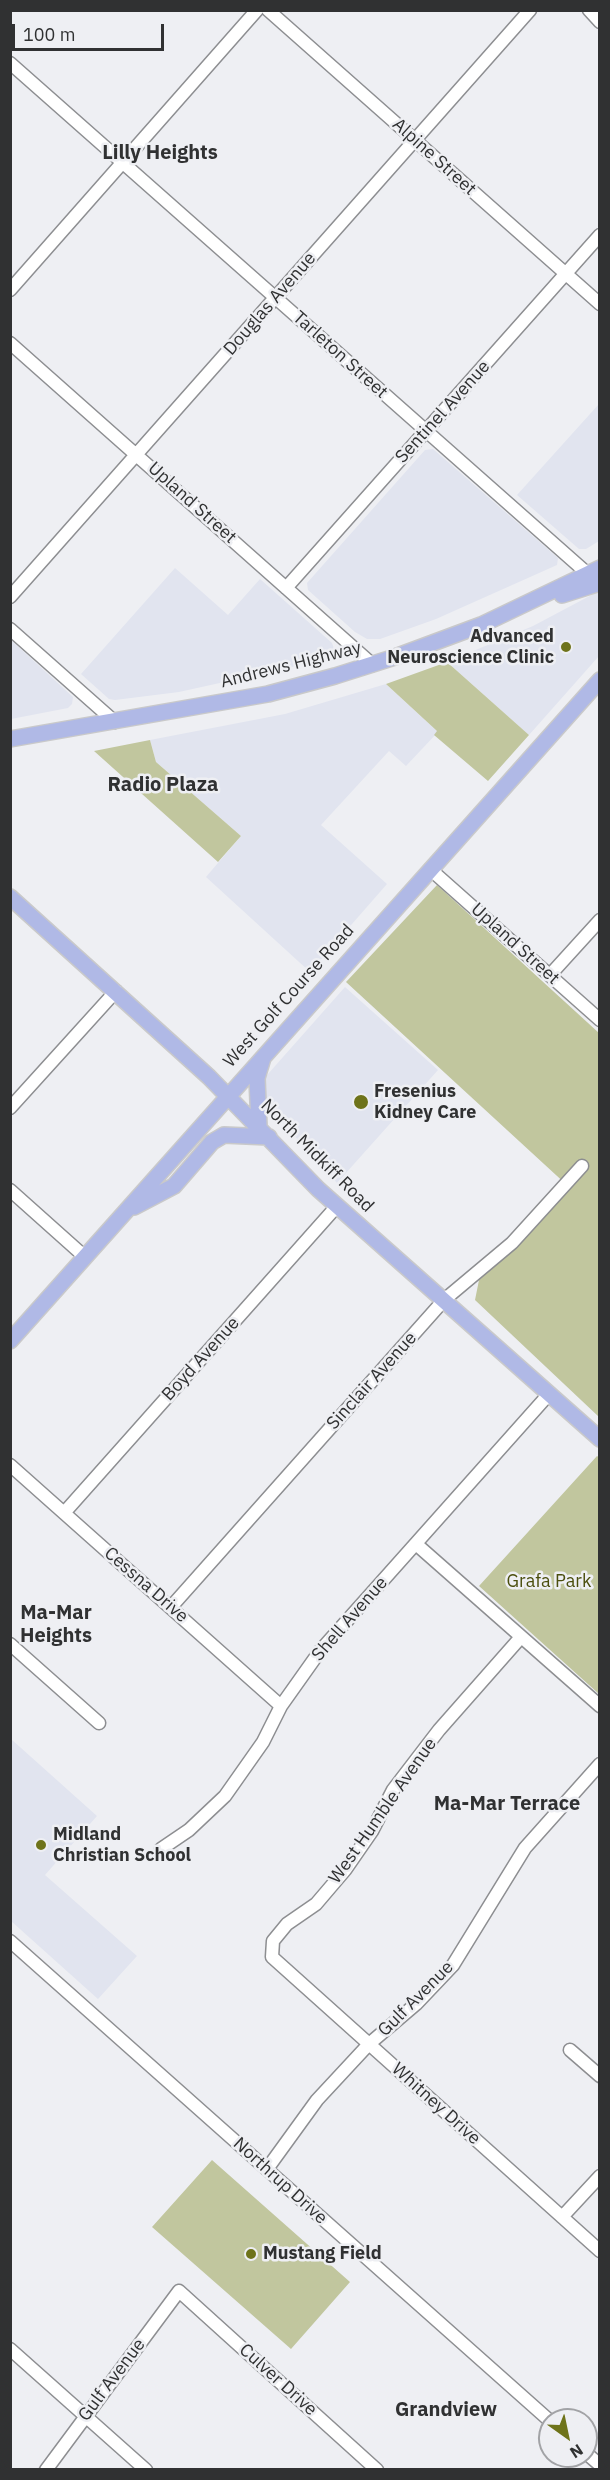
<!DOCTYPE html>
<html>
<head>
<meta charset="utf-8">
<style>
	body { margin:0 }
	#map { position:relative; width:610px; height:2480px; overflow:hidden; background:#eeeff3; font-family:"IBM Plex Sans",sans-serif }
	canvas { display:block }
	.frame { position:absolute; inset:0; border:12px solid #303132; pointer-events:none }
	.north { position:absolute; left:538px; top:2408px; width:60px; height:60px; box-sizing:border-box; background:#eeeff3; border:2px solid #a2a3a6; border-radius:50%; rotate:147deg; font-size:16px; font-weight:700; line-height:24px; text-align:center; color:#303132 }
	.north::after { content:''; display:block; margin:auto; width:21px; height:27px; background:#6e731a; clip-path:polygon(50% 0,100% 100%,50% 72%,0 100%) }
	.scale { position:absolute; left:12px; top:24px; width:152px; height:27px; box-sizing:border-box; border:3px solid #303132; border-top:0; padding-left:8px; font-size:18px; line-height:21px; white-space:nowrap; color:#303132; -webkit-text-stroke:4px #eeeff3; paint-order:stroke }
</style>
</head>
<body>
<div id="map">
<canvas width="610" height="2480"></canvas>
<div class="frame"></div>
<div class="north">N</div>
<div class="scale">100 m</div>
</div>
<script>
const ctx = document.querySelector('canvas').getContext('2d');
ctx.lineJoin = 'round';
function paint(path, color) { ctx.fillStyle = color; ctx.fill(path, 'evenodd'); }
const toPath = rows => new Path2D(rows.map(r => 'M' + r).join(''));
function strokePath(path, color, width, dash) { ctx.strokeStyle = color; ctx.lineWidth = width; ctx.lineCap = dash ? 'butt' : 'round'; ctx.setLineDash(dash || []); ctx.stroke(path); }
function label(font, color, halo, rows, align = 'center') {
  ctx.font = font + ' "IBM Plex Sans",sans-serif'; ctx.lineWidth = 5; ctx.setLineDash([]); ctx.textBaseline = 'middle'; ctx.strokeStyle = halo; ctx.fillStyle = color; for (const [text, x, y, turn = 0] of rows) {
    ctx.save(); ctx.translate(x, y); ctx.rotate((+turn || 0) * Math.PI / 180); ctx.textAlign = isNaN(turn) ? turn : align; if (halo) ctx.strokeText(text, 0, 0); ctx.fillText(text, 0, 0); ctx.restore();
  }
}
paint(toPath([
	[599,404,599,541,586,549,579,549,517,495],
	[433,449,558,558,557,565,436,619,380,639,367,639,355,632,308,590,307,583,425,450],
	[175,568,228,615,260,579,332,643,336,654,292,667,179,692,115,700,109,699,81,674],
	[599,591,599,656,529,735,447,662,533,626],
	[11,640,73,697,72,704,68,708,11,719],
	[386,684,438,732,406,766,389,751,321,825,387,884,310,972,206,877,241,836,156,762,150,740,285,714],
	[345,987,438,1070,337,1183,262,1100,260,1083],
	[11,1739,97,1816,45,1875,137,1956,98,1999,11,1921]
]), '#e1e4ef');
paint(toPath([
	[447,662,529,735,488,781,434,735,437,731,386,684],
	[150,740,156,762,241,836,218,862,94,751],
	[437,885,599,1033,599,1417,475,1300,479,1280,518,1245,569,1187,346,982],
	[597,1456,600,1458,599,1694,479,1586],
	[212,2160,350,2282,291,2349,152,2227]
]), '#c1c69e');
const minor = toPath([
	[268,10,600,304],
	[589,10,600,22],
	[10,63,588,574],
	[10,290,257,10],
	[10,343,373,665],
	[286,588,600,235],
	[10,597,530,10],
	[10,629,115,722],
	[430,869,600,1020],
	[550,975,600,920],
	[10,1108,116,991],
	[10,1190,85,1257],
	[10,1465,281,1706],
	[64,1513,337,1206],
	[416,1544,600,1706],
	[171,1607,444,1300,512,1243,582,1166],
	[521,1637,439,1730,393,1790,372,1831,345,1870,316,1904,287,1924,273,1941,272,1957,600,2251],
	[10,1644,99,1723],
	[161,1849,189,1830,225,1796,263,1742,281,1706,320,1651,549,1394],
	[10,1941,550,2421],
	[570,2050,600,2076],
	[267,2169,317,2100,369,2044,416,2004,453,1965,525,1848,600,1764],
	[562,2217,600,2176],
	[10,2349,146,2470],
	[586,2453,600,2465],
	[46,2470,179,2291,377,2470]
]);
const major = toPath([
	[562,595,600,583],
	[10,739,268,694,335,676,395,657,481,625,600,568],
	[10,897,209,1077,318,1189,600,1439],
	[259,1126,257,1078,263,1058],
	[134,1207,174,1186,212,1142,224,1135,269,1137],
	[10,1341,600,680]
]);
strokePath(minor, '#8d8e91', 15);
strokePath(major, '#c9c9ca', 18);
strokePath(minor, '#fff', 12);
strokePath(major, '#b0b9e6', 15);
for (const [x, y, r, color] of [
	[566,647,6,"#6e731a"],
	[361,1102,8,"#6e731a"],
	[41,1845,6,"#6e731a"],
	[251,2254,6,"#6e731a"]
]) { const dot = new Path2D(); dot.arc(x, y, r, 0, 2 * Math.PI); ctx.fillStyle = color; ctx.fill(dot); strokePath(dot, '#eeeff3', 2); }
label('18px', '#303132', '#eeeff3', [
	["Alpine Street",434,157,42],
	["Douglas Avenue",270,304,-49],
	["Tarleton Street",340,355,42],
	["Sentinel Avenue",443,412,-48],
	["Upland Street",192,503,42],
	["Andrews Highway",291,665,-14],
	["Upland Street",515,944,42],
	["West Golf Course Road",289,996,-48],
	["North Midkiff Road",317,1156,45],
	["Boyd Avenue",201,1359,-48],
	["Sinclair Avenue",372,1381,-48],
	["Cessna Drive",146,1585,41],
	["Shell Avenue",350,1619,-49],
	["West Humble Avenue",383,1811,-55],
	["Gulf Avenue",416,1999,-45],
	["Whitney Drive",436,2104,42],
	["Northrup Drive",280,2181,42],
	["Gulf Avenue",112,2380,-53],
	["Culver Drive",278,2380,42]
]);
label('bold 18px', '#303132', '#eeeff3', [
	["Advanced",554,637,"right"],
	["Neuroscience Clinic",554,658,"right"],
	["Fresenius",374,1092],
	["Kidney Care",374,1113],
	["Midland",53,1835],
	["Christian School",53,1856],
	["Mustang Field",263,2254]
], 'left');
label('18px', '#4a4e0d', '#eeeff3', [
	["Grafa Park",549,1582]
]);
label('bold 20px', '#303132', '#eeeff3', [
	["Lilly Heights",160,153],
	["Radio Plaza",163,785],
	["Ma-Mar",56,1613],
	["Heights",56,1636],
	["Ma-Mar Terrace",507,1804],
	["Grandview",446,2410]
]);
</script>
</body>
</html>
